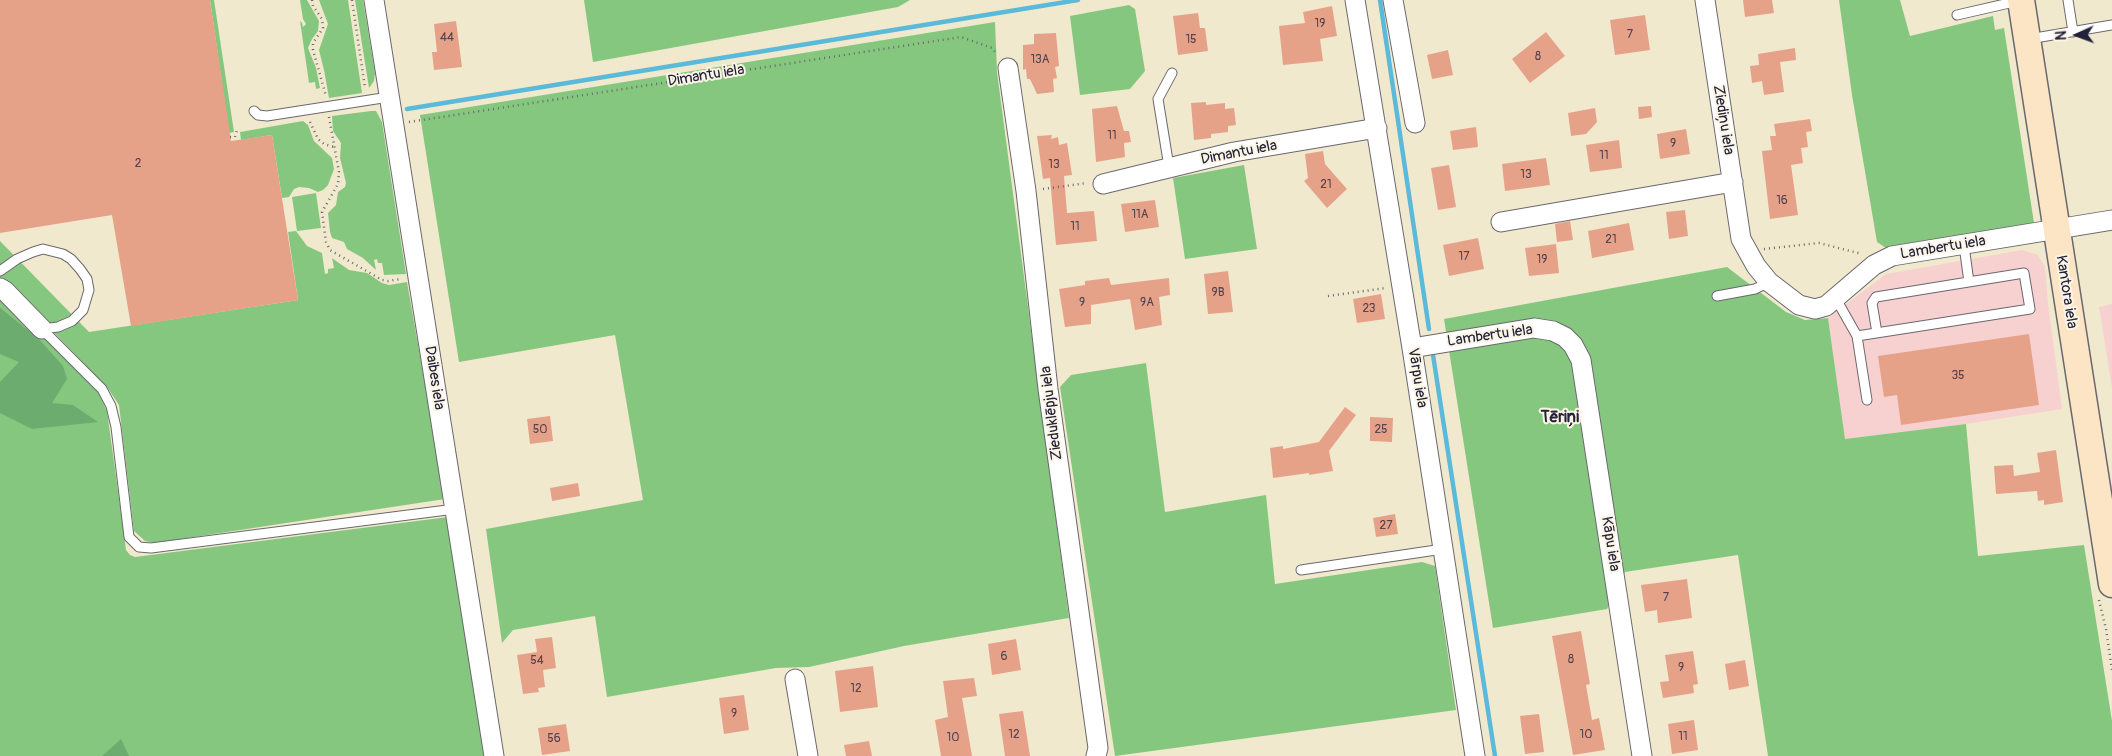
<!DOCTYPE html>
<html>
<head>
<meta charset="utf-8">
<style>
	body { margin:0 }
	#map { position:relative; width:2112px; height:756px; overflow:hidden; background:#f1e9ce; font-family:Pangolin,sans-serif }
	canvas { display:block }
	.north { position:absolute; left:2052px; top:10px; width:50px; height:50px; -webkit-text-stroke:4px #fcf5e5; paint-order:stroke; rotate:268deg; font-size:14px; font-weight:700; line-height:20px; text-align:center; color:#22223b }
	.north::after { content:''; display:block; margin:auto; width:18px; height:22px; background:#22223b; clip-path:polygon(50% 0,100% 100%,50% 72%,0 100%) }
</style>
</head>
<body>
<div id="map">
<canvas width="2112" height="756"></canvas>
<div class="north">N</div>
</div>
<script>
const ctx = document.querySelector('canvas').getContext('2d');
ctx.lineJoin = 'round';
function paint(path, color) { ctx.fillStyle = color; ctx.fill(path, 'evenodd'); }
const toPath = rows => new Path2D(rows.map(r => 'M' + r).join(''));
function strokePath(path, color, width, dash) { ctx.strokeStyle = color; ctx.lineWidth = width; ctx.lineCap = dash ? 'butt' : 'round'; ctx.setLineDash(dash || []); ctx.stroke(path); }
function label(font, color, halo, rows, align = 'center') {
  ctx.font = font + ' Pangolin,sans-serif'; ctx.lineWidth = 4; ctx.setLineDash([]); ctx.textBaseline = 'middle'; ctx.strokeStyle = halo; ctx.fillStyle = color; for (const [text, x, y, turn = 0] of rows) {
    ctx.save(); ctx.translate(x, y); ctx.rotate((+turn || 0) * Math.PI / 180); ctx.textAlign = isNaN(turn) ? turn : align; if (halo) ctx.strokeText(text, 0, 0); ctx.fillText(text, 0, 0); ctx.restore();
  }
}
paint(toPath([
	[2022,250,2038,255,2045,267,2048,304,2062,409,1966,424,1845,439,1828,318,1886,274],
	[2112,304,2112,388,2099,307]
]), '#f7d0d0');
paint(toPath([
	[210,0,214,0,234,132,229,133],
	[300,0,307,0,319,21,318,31,312,39,308,48,316,68,320,88,316,89,315,82,309,83,300,21,302,23,303,27,306,24,303,19],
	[319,0,348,0,362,93,329,98,324,70,319,50,328,24],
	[355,0,363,0,375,73,374,81,369,88],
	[584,0,910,0,898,7,593,62],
	[1839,0,1900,0,1910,36,1993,16,1995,30,2004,28,2034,223,1886,248,1877,242,1852,95],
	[1129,5,1135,9,1145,71,1130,89,1080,95,1070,16],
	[995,22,997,72,1069,618,904,646,809,667,776,668,607,697,595,616,513,630,502,643,486,529,643,500,615,335,459,362,420,115],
	[371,111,376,111,382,122,406,274,384,275,382,263,378,263,377,259,374,260,376,270,363,258,347,249,344,242,332,238,330,232,328,213,336,205,338,192,345,187,346,183,340,158,341,143,333,131,332,116],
	[303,121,308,125,314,141,332,158,334,169,328,185,323,190,318,192,309,188,299,187,294,189,289,197,282,198,272,135,241,140,240,132],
	[1244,165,1257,249,1185,259,1173,178],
	[316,193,321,228,297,231,292,197],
	[296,231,307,246,322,253,325,274,328,273,328,269,334,268,332,258,349,270,367,273,382,283,389,285,407,282,445,499,154,543,145,541,134,531,119,405,107,387,5,282,0,279,0,241,89,332,298,300,288,232],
	[1727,267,1786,312,1805,320,1828,318,1845,439,1966,424,1978,556,2084,545,2112,721,2112,756,1768,756,1738,555,1625,572,1607,609,1493,628,1444,319],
	[0,297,5,299,98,392,107,411,126,550,130,555,135,557,448,517,486,756,0,756],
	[1146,363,1165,512,1266,495,1275,584,1422,562,1435,566,1456,710,1115,756,1060,387,1071,375]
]), '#86c77f');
paint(toPath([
	[0,308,38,338,63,366,67,379,52,403,73,405,98,422,32,429,0,413,0,382,19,362,0,354],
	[121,739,129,756,102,756]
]), '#6cac6e');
strokePath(toPath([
	[1380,0,1429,329],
	[407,109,1078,0],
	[1433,355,1495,756]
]), '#5bb9d9', 4.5);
paint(toPath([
	[0,0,210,0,231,141,272,135,298,300,131,326,112,215,0,233],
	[1743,0,1772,0,1774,13,1745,17],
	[1332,6,1337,36,1320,39,1323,61,1283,65,1279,26,1305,23,1303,12],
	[1198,13,1200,28,1205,28,1208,51,1178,55,1173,16],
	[1645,15,1650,50,1615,55,1610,20],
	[456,21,462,67,434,70,432,52,437,52,434,24],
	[1546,32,1565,56,1530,83,1512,59],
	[1056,33,1059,66,1055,67,1057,78,1053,79,1054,92,1037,94,1030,79,1027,79,1026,69,1023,70,1023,45,1034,44,1034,34],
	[1795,48,1796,60,1780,62,1784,92,1764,95,1762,81,1752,83,1750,66,1759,65,1758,54],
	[1448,50,1453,75,1432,79,1427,55],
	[1206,102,1206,105,1225,103,1225,109,1234,108,1236,125,1228,126,1228,132,1211,134,1211,138,1194,140,1191,103],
	[1117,106,1124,131,1129,131,1131,142,1124,143,1125,157,1096,162,1092,109],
	[1651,106,1652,117,1639,119,1638,107],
	[1595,108,1597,122,1586,134,1571,136,1568,113],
	[1810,119,1812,131,1806,132,1808,147,1801,148,1803,163,1791,165,1798,215,1770,219,1762,151,1772,150,1770,136,1776,136,1774,124],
	[1476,127,1478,147,1453,150,1450,131],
	[1686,129,1690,154,1660,159,1657,134],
	[1052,135,1051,139,1058,137,1059,145,1067,143,1072,175,1064,176,1067,213,1094,211,1097,241,1056,245,1050,178,1043,179,1037,136],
	[1619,140,1622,168,1590,172,1586,145],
	[1323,151,1325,164,1347,189,1327,208,1304,181,1308,178,1305,154],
	[1546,158,1550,185,1505,191,1502,164],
	[1449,165,1456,207,1438,210,1431,168],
	[1155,200,1159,227,1125,232,1121,204],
	[1685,210,1688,236,1669,239,1666,212],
	[1570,221,1573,240,1557,242,1555,224],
	[1629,223,1634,250,1592,258,1588,231],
	[1478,238,1484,269,1449,276,1443,245],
	[1556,244,1559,273,1529,276,1525,248],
	[1228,271,1233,312,1208,314,1204,274],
	[1109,278,1111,285,1169,278,1170,295,1159,297,1162,325,1135,330,1130,299,1091,305,1091,324,1065,327,1059,289,1085,285,1085,281],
	[1381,294,1385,319,1357,323,1353,299],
	[2029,334,2039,405,1901,425,1897,395,1884,397,1878,356],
	[1345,407,1356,415,1329,451,1333,471,1309,475,1309,473,1273,478,1270,448,1283,446,1283,449,1319,442],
	[550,416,553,441,530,444,527,419],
	[1370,417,1393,418,1392,442,1370,441],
	[2056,450,2063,502,2044,505,2044,500,2038,501,2037,491,1996,494,1994,466,2013,465,2014,476,2040,472,2037,453],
	[578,483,580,496,552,501,550,488],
	[1395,514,1398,534,1376,537,1373,518],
	[1687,579,1692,618,1658,623,1657,610,1645,612,1641,585],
	[1581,631,1590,684,1586,685,1592,720,1599,718,1605,750,1573,755,1552,636],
	[552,637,556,668,543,670,545,687,538,688,539,692,523,694,517,655,537,652,535,639],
	[1016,639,1021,670,992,675,988,644],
	[1693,651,1698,684,1693,685,1694,693,1663,698,1660,682,1669,681,1665,655],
	[1745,660,1749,686,1729,690,1725,664],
	[873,666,878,707,840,712,835,671],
	[974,678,977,696,962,698,972,756,941,756,935,720,948,717,943,681],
	[744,695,749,730,724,734,719,698],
	[1023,711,1030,756,1005,756,999,714],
	[1539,714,1544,752,1525,754,1520,716],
	[1694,720,1698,750,1672,754,1668,724],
	[566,724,570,751,542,755,538,728],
	[869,741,872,756,846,756,844,745]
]), '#e6a289');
const service = toPath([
	[2068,0,2073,32],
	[1957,15,2018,1],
	[2029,39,2112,25],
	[254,111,258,115,267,116,389,97],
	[1169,167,1158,99,1172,73],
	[1964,246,1969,282],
	[0,271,17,259,33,252,43,249,63,254,71,259,80,269,87,279,89,290,83,310,72,321,58,327,42,329],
	[1717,296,1755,289,1769,282],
	[1836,299,1857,336,1867,400],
	[42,329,102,389,111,406,116,427,129,537,139,547,151,548,455,509],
	[1857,336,2030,309,2024,273,1876,297,1872,303,1877,333],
	[1301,570,1443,549]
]);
const minor = toPath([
	[374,0,494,756],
	[1355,0,1412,348,1475,756],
	[1393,0,1415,123],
	[1705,0,1741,239,1756,266,1769,282,1799,305,1815,309,1826,306,1874,265,1892,256,2112,220],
	[1008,68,1026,191,1048,389,1098,748,1096,756],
	[1103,184,1234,152,1377,128],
	[1501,222,1733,182],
	[0,288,5,291,42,329],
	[1412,348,1534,328,1553,331,1565,337,1573,345,1581,360,1642,756],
	[795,679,808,756]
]);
const secondary = toPath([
	[2021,0,2112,584]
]);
strokePath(service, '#6a686e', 11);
strokePath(minor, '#6a686e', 21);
strokePath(secondary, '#6a686e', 29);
strokePath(toPath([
	[312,0,313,6,322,19,323,28,313,43,313,50,326,96],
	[352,0,365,88],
	[329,117,339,172,338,184,322,212,326,242,330,250,382,280,388,281,401,279],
	[310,122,318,139,324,144,334,147],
	[409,122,961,37,992,48,997,54],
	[230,137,235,137,237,130],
	[1043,189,1087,183],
	[1764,249,1819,243,1862,254],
	[1328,296,1386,288],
	[2099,600,2106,629,2112,670]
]), '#6a686e', 2.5, [1, 4]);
strokePath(service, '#fff', 9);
strokePath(minor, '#fff', 19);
strokePath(secondary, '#fce5c4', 26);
label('12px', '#53424e', null, [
	["19",1320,24],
	["7",1630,35],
	["44",447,38],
	["15",1191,40],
	["8",1538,57],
	["13A",1040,60],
	["11",1112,136],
	["9",1673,144],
	["11",1604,156],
	["2",138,164],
	["13",1054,165],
	["13",1526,175],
	["21",1326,185],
	["16",1782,201],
	["11A",1140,215],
	["11",1075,227],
	["21",1611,240],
	["17",1464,257],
	["19",1542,260],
	["9B",1218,293],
	["9",1082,303],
	["9A",1147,303],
	["23",1369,309],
	["35",1958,376],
	["50",540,430],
	["25",1381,430],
	["27",1386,526],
	["7",1666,598],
	["6",1004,657],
	["8",1571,660],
	["54",537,661],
	["9",1681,668],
	["12",856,689],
	["9",734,714],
	["12",1014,735],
	["10",1586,735],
	["11",1683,737],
	["10",953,738],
	["56",554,739]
]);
label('15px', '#22223b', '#fcf5e5', [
	["Dimantu iela",706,76,-9],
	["Ziediņu iela",1723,120,81],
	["Dimantu iela",1239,153,-11],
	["Lambertu iela",1943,248,-9],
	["Kantora iela",2066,292,81],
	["Lambertu iela",1490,336,-8],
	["Daibes iela",434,378,81],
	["Vārpu iela",1417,378,81],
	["Zieduklēpju iela",1052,413,-97],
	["Kāpu iela",1610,544,81]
]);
label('bold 16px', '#22223b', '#fcf5e5', [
	["Tēriņi",1560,418]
]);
</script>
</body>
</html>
